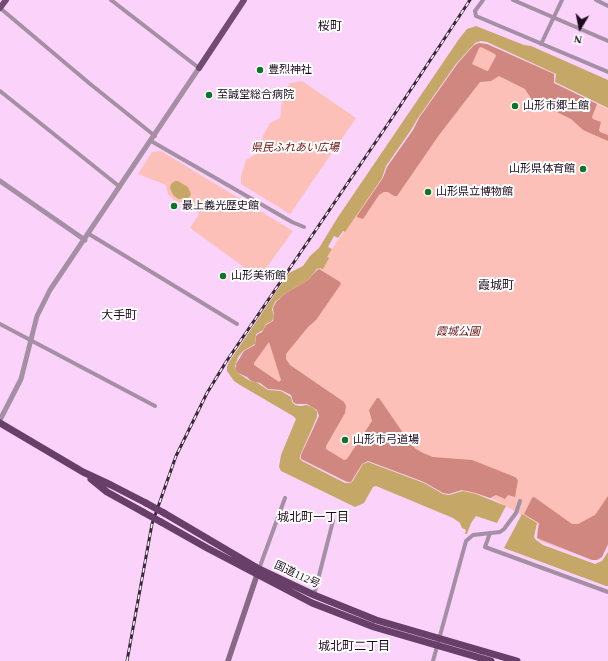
<!DOCTYPE html>
<html>
<head>
<meta charset="utf-8">
<style>
	body { margin:0 }
	#map { position:relative; width:608px; height:661px; overflow:hidden; background:#fad2fa; font-family:"Times New Roman",serif }
	canvas { display:block }
	.north { position:absolute; left:560px; top:8px; width:40px; height:40px; -webkit-text-stroke:3px #fff; paint-order:stroke; rotate:190deg; font-size:11px; font-weight:700; line-height:16px; text-align:center; color:#1d0b1d }
	.north::after { content:''; display:block; margin:auto; width:14px; height:18px; background:#1d0b1d; clip-path:polygon(50% 0,100% 100%,50% 72%,0 100%) }
</style>
</head>
<body>
<div id="map">
<canvas width="608" height="661"></canvas>
<div class="north">N</div>
</div>
<script>
const ctx = document.querySelector('canvas').getContext('2d');
ctx.lineJoin = 'round';
function paint(path, color) { ctx.fillStyle = color; ctx.fill(path, 'evenodd'); }
const toPath = rows => new Path2D(rows.map(r => 'M' + r).join(''));
function strokePath(path, color, width, dash) { ctx.strokeStyle = color; ctx.lineWidth = width; ctx.lineCap = dash ? 'butt' : 'round'; ctx.setLineDash(dash || []); ctx.stroke(path); }
function label(font, color, halo, rows, align = 'center') {
  ctx.font = font + ' "Times New Roman","Noto Sans JP",serif'; ctx.lineWidth = 4; ctx.setLineDash([]); ctx.textBaseline = 'middle'; ctx.strokeStyle = halo; ctx.fillStyle = color; for (const [text, x, y, turn = 0] of rows) {
    ctx.save(); ctx.translate(x, y); ctx.rotate((+turn || 0) * Math.PI / 180); ctx.textAlign = isNaN(turn) ? turn : align; if (halo) ctx.strokeText(text, 0, 0); ctx.fillText(text, 0, 0); ctx.restore();
  }
}
paint(toPath([
	[486,44,555,74,553,83,608,109,608,545,601,557,593,560,540,541,537,534,538,524,491,498,427,481,366,460,350,481,302,459,320,414,319,410,287,392,245,361,310,280,382,178,470,50],
	[302,81,356,118,290,214,241,184,241,176,246,160,261,151,263,136,270,123,280,118,283,94,290,83],
	[161,151,293,231,259,278,190,228,199,214,190,203,179,202,173,199,168,194,166,185,138,174,152,152]
]), '#fcc0b9');
paint(toPath([
	[479,43,487,44,554,74,554,83,597,104,592,117,593,119,601,122,599,130,600,132,608,135,608,141,583,130,571,119,532,100,525,89,499,76,491,81,480,82,439,135,397,196,394,196,388,192,384,192,379,195,363,219,357,217,357,216,383,178,387,167,413,130,419,118,458,63,474,45],
	[481,47,495,54,496,56,488,71,487,71,472,64,479,48],
	[319,269,340,282,341,284,316,320,308,327,286,354,286,359,290,365,344,402,346,406,345,413,326,446,326,449,344,460,347,459,372,421,369,410,377,398,379,398,410,443,416,449,423,453,433,457,472,460,515,477,518,480,515,497,508,495,505,499,496,495,490,498,476,493,462,490,449,494,443,493,424,482,368,461,362,464,351,482,347,482,301,459,301,455,319,416,317,410,307,404,296,404,293,402,291,395,281,390,268,389,260,383,251,381,247,377,238,373,236,370,236,364,244,351,255,345,256,336,258,334,262,332,266,325,273,321,274,315,273,308,276,302,286,293,308,280,315,272],
	[269,342,281,380,279,382,254,365,254,363],
	[608,496,608,544,602,557,597,560,592,560,537,538,539,523,524,514,532,498,534,497,537,499,572,524,578,524,595,515]
]), '#cf877f');
paint(toPath([
	[476,26,524,45,531,46,608,80,608,108,555,82,556,74,487,42,481,41,475,43,456,64,418,118,411,130,386,166,382,178,345,232,343,231,338,238,334,236,328,247,332,249,327,257,329,258,323,269,320,268,317,269,308,280,286,293,275,302,272,309,274,316,272,321,266,324,263,330,256,334,255,344,243,351,238,357,235,366,238,373,250,381,256,382,268,390,281,391,291,397,292,402,295,405,300,406,307,405,312,407,317,411,317,417,300,456,300,459,302,461,345,483,349,483,352,482,363,464,368,462,424,483,443,494,449,495,463,491,476,494,506,506,497,523,476,516,471,523,467,534,465,534,466,530,462,528,460,523,453,518,376,486,373,487,364,503,355,507,281,471,279,467,281,455,296,419,293,416,240,385,234,381,227,371,227,367,229,362,289,273,303,266,310,256,319,248,338,217,459,39,467,29],
	[175,181,178,181,188,187,191,194,189,198,178,199,173,195,170,188,171,184],
	[522,514,537,523,534,537,536,540,543,545,595,564,602,561,608,552,608,586,606,586,504,548]
]), '#c5a867');
strokePath(toPath([
	[111,0,199,68],
	[483,0,475,11,476,16,608,72],
	[513,0,608,41],
	[596,0,608,6],
	[0,8,89,83,155,136],
	[541,44,562,0],
	[0,91,120,187],
	[151,141,292,222,304,227],
	[89,234,237,324],
	[0,324,155,406],
	[490,533,485,547,608,592],
	[259,569,285,498],
	[314,595,333,521],
	[433,661,466,541,473,535,500,532,504,529,516,513,520,501]
]), '#a58fa5', 4);
strokePath(toPath([
	[0,181,85,240],
	[0,420,21,379,37,316,50,290,199,68]
]), '#a58fa5', 5);
strokePath(toPath([
	[228,661,258,572]
]), '#886887', 5.5);
strokePath(toPath([
	[0,8,6,0],
	[199,68,244,0]
]), '#724b72', 6);
strokePath(toPath([
	[0,423,83,472,111,485,146,503],
	[91,479,107,492,143,512],
	[164,513,259,569,314,595,376,620,517,661],
	[161,522,207,548,312,603,374,627,491,661]
]), '#683f69', 7);
const rail = toPath([
	[127,661,152,524,176,456,207,393,226,362,392,118,470,0]
]);
strokePath(rail, '#3b263b', 3);
strokePath(rail, '#fff', 1.5, [4.5]);
strokePath(toPath([
	[146,503,164,513],
	[143,512,161,522]
]), '#683f69', 7);
for (const [x, y, r, color] of [
	[260,70,4,"#0c7528"],
	[209,95,4,"#0c7528"],
	[515,106,4,"#0c7528"],
	[583,169,4,"#0c7528"],
	[428,192,4,"#0c7528"],
	[174,206,4,"#0c7528"],
	[223,276,4,"#0c7528"],
	[345,440,4,"#0c7528"]
]) { const dot = new Path2D(); dot.arc(x, y, r, 0, 2 * Math.PI); ctx.fillStyle = color; ctx.fill(dot); strokePath(dot, '#fff', 1.5); }
label('11px', '#1d0b1d', '#fff', [
	["豊烈神社",268,70],
	["至誠堂総合病院",217,95],
	["山形市郷土館",523,106],
	["山形県体育館",575,169,"right"],
	["山形県立博物館",436,192],
	["最上義光歴史館",182,206],
	["山形美術館",231,276],
	["山形市弓道場",353,440]
], 'left');
label('italic 11px', '#660e0f', '#fff', [
	["県民ふれあい広場",295,148],
	["霞城公園",458,332]
]);
label('11px', '#1d0b1d', '#fff', [
	["国道112号",297,575,25]
]);
label('12px', '#1d0b1d', '#fff', [
	["桜町",330,27],
	["霞城町",496,286],
	["大手町",119,316],
	["城北町一丁目",313,518],
	["城北町二丁目",354,647]
]);
</script>
</body>
</html>
